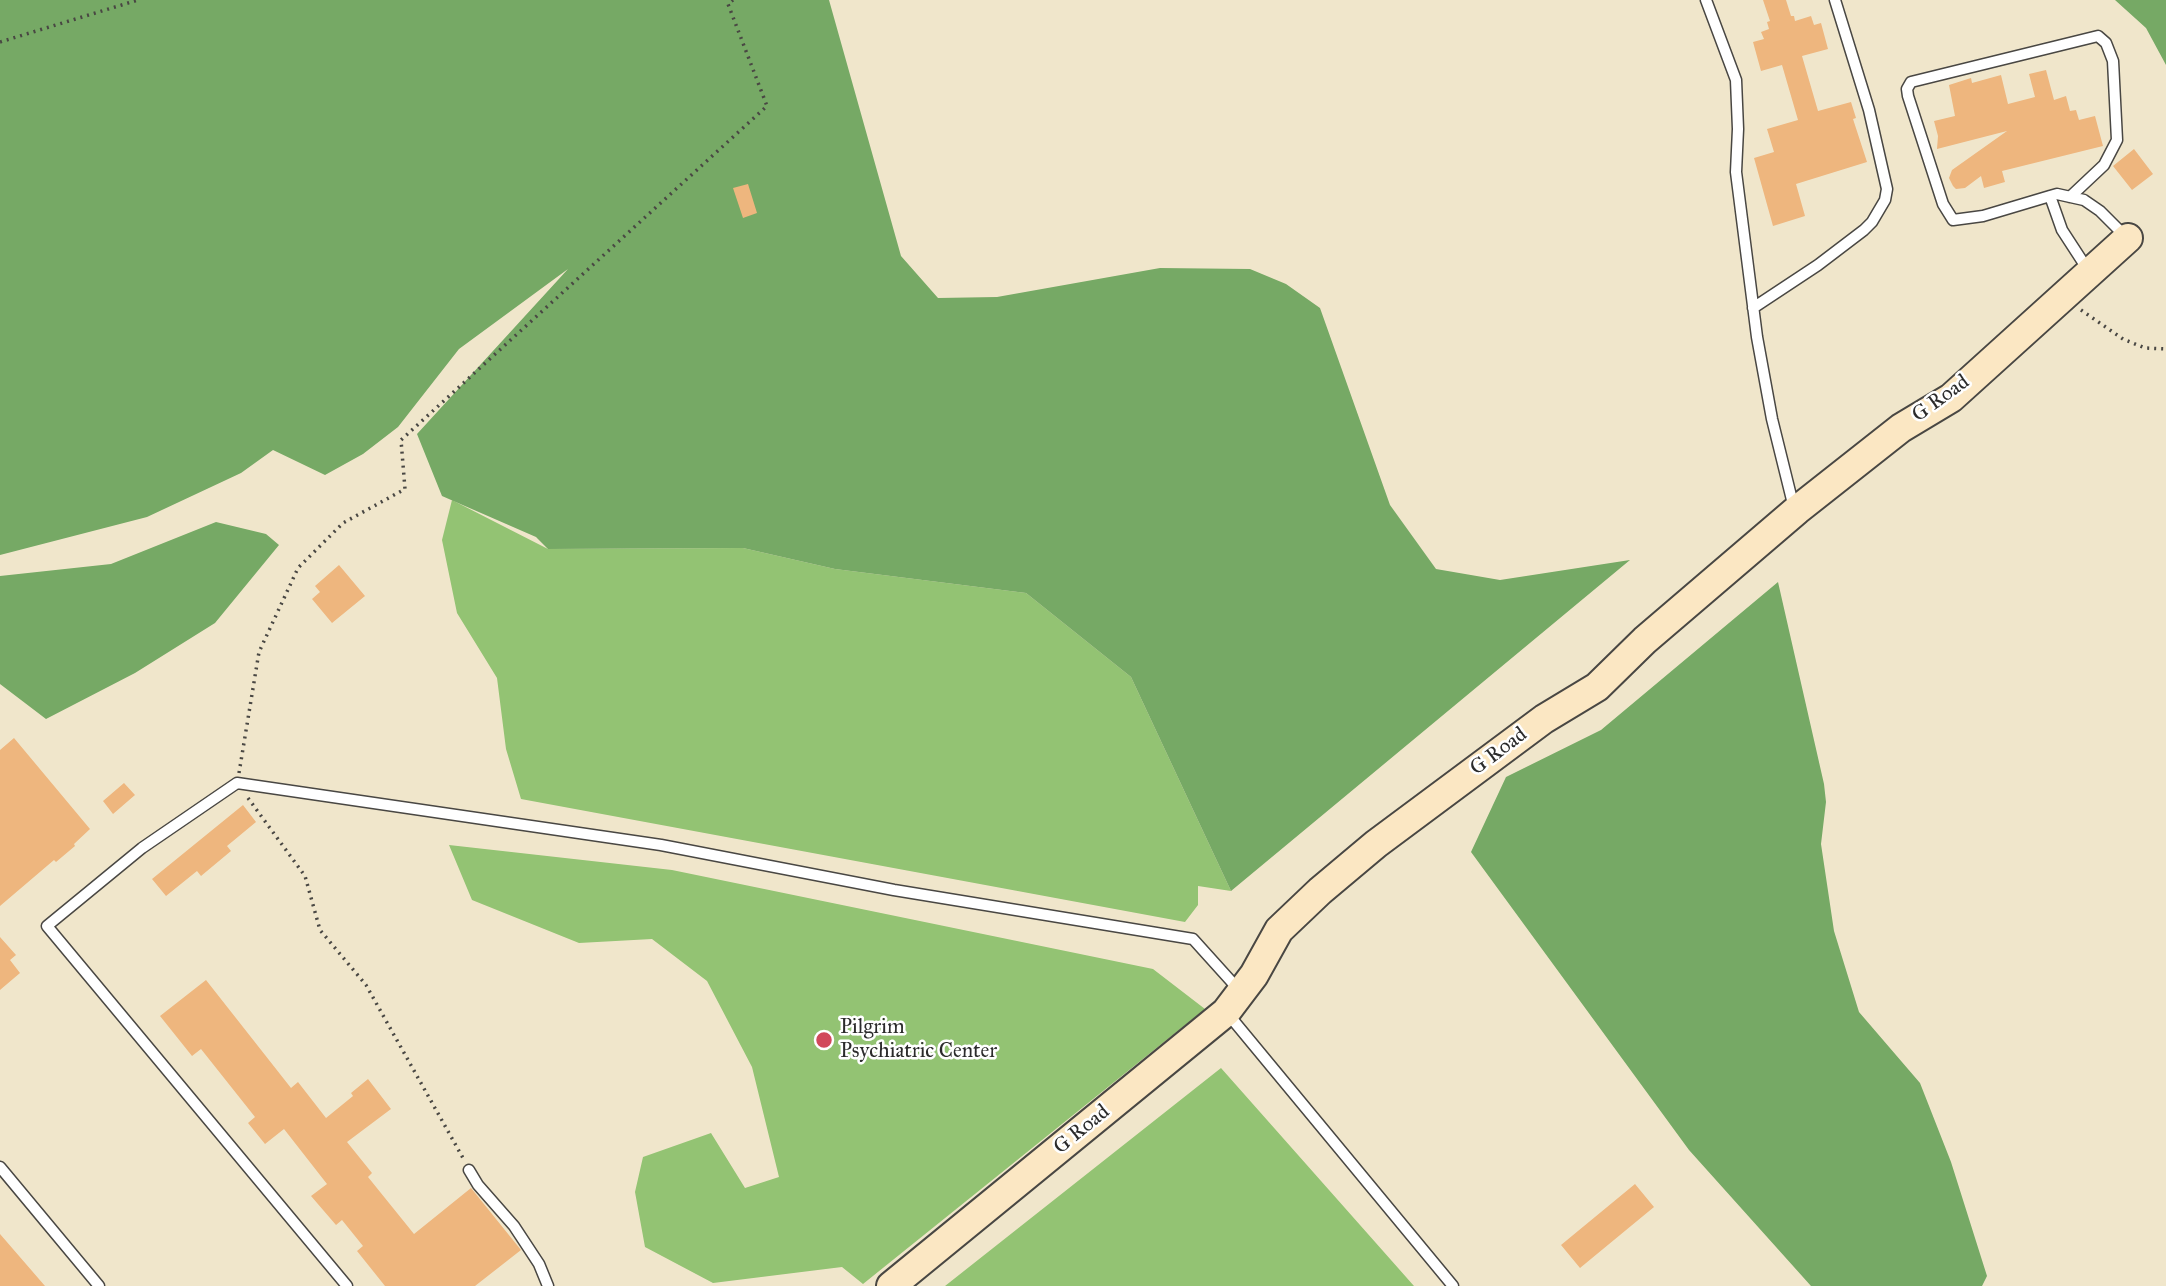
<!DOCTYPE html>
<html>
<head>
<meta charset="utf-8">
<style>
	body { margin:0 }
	canvas { display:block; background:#f0e6cb }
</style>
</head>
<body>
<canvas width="2166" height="1286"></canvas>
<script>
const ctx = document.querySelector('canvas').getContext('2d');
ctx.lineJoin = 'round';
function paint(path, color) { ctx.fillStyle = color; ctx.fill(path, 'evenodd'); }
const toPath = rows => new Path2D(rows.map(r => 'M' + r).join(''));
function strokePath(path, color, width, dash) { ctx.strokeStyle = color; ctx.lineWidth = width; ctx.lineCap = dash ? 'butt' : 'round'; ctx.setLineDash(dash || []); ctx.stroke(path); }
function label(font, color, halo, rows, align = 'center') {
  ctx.font = font + ' "IM FELL Great Primer",serif'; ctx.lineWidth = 5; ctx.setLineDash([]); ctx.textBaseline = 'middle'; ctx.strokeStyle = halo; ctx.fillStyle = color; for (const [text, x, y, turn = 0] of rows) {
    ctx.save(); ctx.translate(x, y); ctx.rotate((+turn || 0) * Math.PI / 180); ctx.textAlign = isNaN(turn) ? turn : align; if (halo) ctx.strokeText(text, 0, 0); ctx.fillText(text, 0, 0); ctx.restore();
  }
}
paint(toPath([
	[452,500,548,549,743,548,835,569,1026,593,1131,677,1231,891,1198,886,1198,905,1185,922,521,799,506,749,497,678,457,613,442,540],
	[449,845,672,870,1153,969,1205,1009,863,1284,842,1267,713,1283,645,1247,635,1192,643,1157,711,1133,745,1188,779,1177,752,1067,707,981,652,939,579,943,472,900],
	[1221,1068,1414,1286,945,1286]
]), '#93c373');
paint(toPath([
	[0,0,829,0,901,256,938,298,997,297,1160,268,1250,269,1286,284,1320,308,1390,505,1436,569,1500,580,1630,560,1231,891,1131,677,1026,593,835,569,743,548,548,549,536,537,442,496,417,434,568,269,459,349,398,427,363,454,325,475,273,450,241,473,147,517,0,555],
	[2115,0,2166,0,2166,65,2146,28],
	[216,522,266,534,279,545,215,623,135,673,46,719,0,684,0,576,111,564],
	[1778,582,1824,784,1826,802,1821,844,1834,931,1859,1012,1920,1083,1951,1162,1987,1276,1982,1286,1811,1286,1689,1150,1471,852,1506,777,1601,730]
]), '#76a965');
paint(toPath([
	[1763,0,1786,0,1791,16,1794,16,1795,21,1811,16,1814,25,1821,23,1828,49,1802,56,1818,111,1851,102,1856,118,1853,119,1867,162,1796,184,1805,216,1773,226,1754,158,1774,152,1767,129,1798,120,1782,65,1761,71,1753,42,1764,39,1761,32,1769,29,1767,22,1770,21],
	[2046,70,2054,100,2066,96,2070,111,2076,110,2079,120,2095,116,2103,146,2002,171,2005,182,1984,188,1981,176,1965,188,1956,189,1953,186,1949,178,1952,170,2007,131,1937,149,1938,136,1934,121,1955,116,1949,85,1971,78,1972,83,2001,75,2008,104,2035,97,2029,74],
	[2134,149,2153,174,2132,190,2113,166],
	[748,184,757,213,743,218,733,188],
	[339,565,365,596,332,623,312,599,320,592,315,586],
	[14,738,90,829,74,844,75,846,56,862,54,860,0,906,0,750],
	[124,783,135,795,113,814,103,801],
	[243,805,256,822,227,846,231,851,201,876,197,871,166,896,152,879],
	[0,937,16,955,10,960,20,973,0,990],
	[206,980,291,1088,298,1082,326,1118,353,1096,351,1093,368,1079,391,1109,347,1142,372,1173,368,1177,414,1234,471,1188,521,1250,475,1286,385,1286,357,1251,363,1246,342,1220,336,1225,311,1196,327,1184,284,1129,265,1144,248,1123,255,1117,201,1049,192,1056,160,1016],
	[1635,1184,1654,1207,1580,1268,1561,1245],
	[0,1234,45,1286,0,1286]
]), '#eeb67e');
const lane = toPath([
	[1706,0,1736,80,1738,129,1736,172,1757,337,1772,419,1794,508],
	[2050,196,1983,216,1953,220,1943,204,1908,96,1907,89,1911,82,2098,36,2106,43,2113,61,2117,140,2104,165,2070,197],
	[2088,270,2062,230,2050,196,2057,194,2084,200,2100,211,2125,236],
	[1753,308,1818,265,1864,230,1872,222,1885,200,1887,189,1869,110,1835,0],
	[1228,1014,1453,1286],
	[0,1167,99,1286],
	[469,1170,478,1185,514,1226,539,1264,548,1286],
	[347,1286,47,926,142,848,237,783,661,845,894,890,1193,939,1239,990]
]);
const secondary = toPath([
	[891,1286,1226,1012,1254,975,1279,930,1320,891,1376,844,1544,719,1597,687,1645,640,1797,510,1901,428,1951,398,2128,238]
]);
strokePath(lane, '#494743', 13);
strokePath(secondary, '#494743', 32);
strokePath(toPath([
	[0,42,138,0],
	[2081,310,2123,339,2145,348,2166,349],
	[239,773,259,652,298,568,343,523,405,489,401,440,767,106,728,4,733,0],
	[248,798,305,876,320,930,366,985,463,1158]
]), '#494743', 3.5, [2, 5]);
strokePath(lane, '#fff', 10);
strokePath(secondary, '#fbe7c3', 28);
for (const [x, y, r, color] of [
	[824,1040,9,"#d1495b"]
]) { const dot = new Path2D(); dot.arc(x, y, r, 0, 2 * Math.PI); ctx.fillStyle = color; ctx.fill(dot); strokePath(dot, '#fff', 2.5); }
label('21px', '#2b2b2b', '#fff', [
	["G Road",1941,399,-36],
	["G Road",1499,752,-37],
	["G Road",1082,1130,-39]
]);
label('21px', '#2b2b2b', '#fff', [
	["Pilgrim",840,1028],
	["Psychiatric Center",840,1052]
], 'left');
</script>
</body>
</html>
